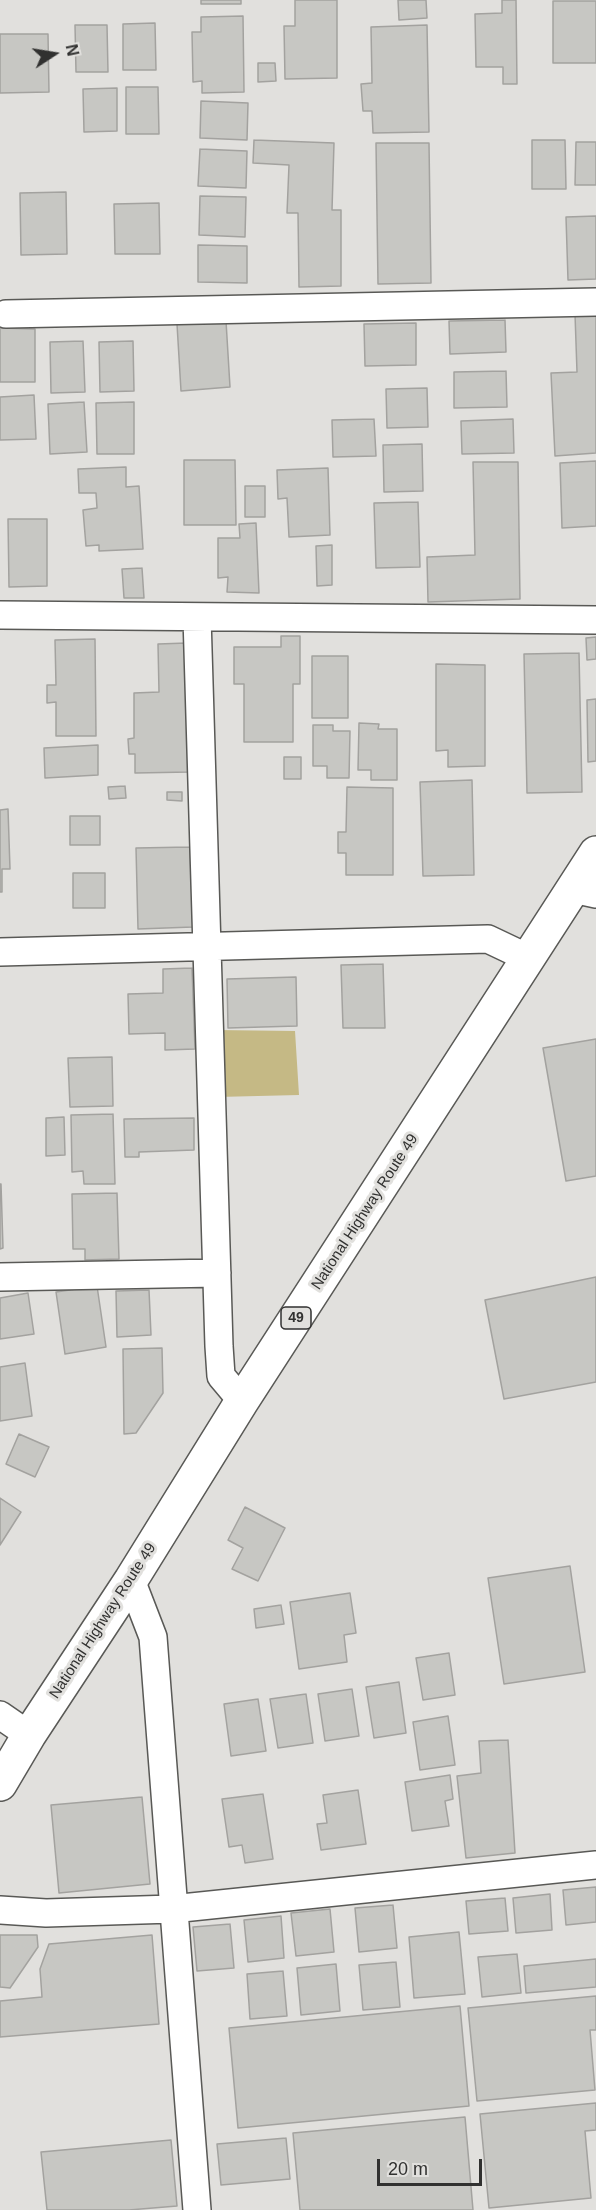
<!DOCTYPE html>
<html>
<head>
<meta charset="utf-8">
<style>
	body { margin:0 }
	#map { position:relative; width:596px; height:2210px; overflow:hidden; background:#e1e0dd; font-family:Arial,sans-serif }
	canvas { display:block }
	.north { position:absolute; left:24px; top:24px; width:60px; height:60px; -webkit-text-stroke:4px #e1e0dd; paint-order:stroke; rotate:78deg; font-size:16px; font-weight:700; line-height:24px; text-align:center; color:#313130 }
	.north::after { content:''; display:block; margin:auto; width:21px; height:27px; background:#313130; clip-path:polygon(50% 0,100% 100%,50% 72%,0 100%) }
	.scale { position:absolute; left:377px; top:2159px; width:105px; height:27px; box-sizing:border-box; border:3px solid #313130; border-top:0; padding-left:8px; font-size:18px; line-height:21px; white-space:nowrap; color:#313130; -webkit-text-stroke:4px #e1e0dd; paint-order:stroke }
</style>
</head>
<body>
<div id="map">
<canvas width="596" height="2210"></canvas>
<div class="north">N</div>
<div class="scale">20 m</div>
</div>
<script>
const ctx = document.querySelector('canvas').getContext('2d');
ctx.lineJoin = 'round';
function paint(path, color) { ctx.fillStyle = color; ctx.fill(path, 'evenodd'); }
const toPath = rows => new Path2D(rows.map(r => 'M' + r).join(''));
function strokePath(path, color, width, dash) { ctx.strokeStyle = color; ctx.lineWidth = width; ctx.lineCap = dash ? 'butt' : 'round'; ctx.setLineDash(dash || []); ctx.stroke(path); }
function label(font, color, halo, rows, align = 'center') {
  ctx.font = font + ' Arial,sans-serif'; ctx.lineWidth = 6; ctx.setLineDash([]); ctx.textBaseline = 'middle'; ctx.strokeStyle = halo; ctx.fillStyle = color; for (const [text, x, y, turn = 0] of rows) {
    ctx.save(); ctx.translate(x, y); ctx.rotate((+turn || 0) * Math.PI / 180); ctx.textAlign = isNaN(turn) ? turn : align; if (halo) ctx.strokeText(text, 0, 0); ctx.fillText(text, 0, 0); ctx.restore();
  }
}
paint(toPath([
	[215,1030,295,1031,299,1095,217,1097]
]), '#c5b985');
const building = toPath([
	[201,0,241,0,241,4,201,4,201,0],
	[295,0,337,0,337,78,285,79,284,26,295,26,295,0],
	[398,0,426,0,427,18,399,20,398,0],
	[502,0,516,0,517,84,503,84,503,67,476,67,475,14,502,13,502,0],
	[553,1,596,1,596,63,553,63,553,1],
	[243,16,244,92,202,93,202,81,193,82,192,32,201,32,201,17,243,16],
	[155,23,156,70,123,70,123,24,155,23],
	[75,25,107,25,108,72,76,72,75,25],
	[427,25,429,132,373,133,372,111,363,111,361,84,372,83,371,27,427,25],
	[0,34,48,34,49,92,0,93,0,34],
	[258,63,275,63,276,81,258,82,258,63],
	[126,87,158,87,159,134,126,134,126,87],
	[117,88,117,131,84,132,83,89,117,88],
	[201,101,248,103,247,140,200,138,201,101],
	[254,140,334,143,332,210,341,210,341,286,299,287,298,213,287,213,289,165,253,163,254,140],
	[532,140,565,140,566,189,532,189,532,140],
	[576,142,596,142,596,185,575,185,576,142],
	[376,143,429,143,431,283,378,284,376,143],
	[200,149,247,151,246,188,198,186,200,149],
	[66,192,67,254,21,255,20,193,66,192],
	[200,196,246,197,245,237,199,235,200,196],
	[159,203,160,254,115,254,114,204,159,203],
	[596,216,596,279,568,280,566,217,596,216],
	[198,245,247,246,247,283,198,282,198,245],
	[596,313,596,453,555,456,551,373,577,372,575,314,596,313],
	[505,320,506,352,450,354,449,321,505,320],
	[226,321,230,387,181,391,177,324,226,321],
	[416,323,416,365,365,366,364,324,416,323],
	[0,328,35,329,35,382,0,382,0,328],
	[83,341,85,392,51,393,50,342,83,341],
	[133,341,134,391,100,392,99,342,133,341],
	[506,371,507,407,454,408,454,372,506,371],
	[427,388,428,427,387,428,386,389,427,388],
	[34,395,36,439,0,440,0,397,34,395],
	[84,402,87,452,50,454,48,404,84,402],
	[134,402,134,454,97,454,96,403,134,402],
	[374,419,376,456,333,457,332,420,374,419],
	[513,419,514,453,462,454,461,421,513,419],
	[422,444,423,491,384,492,383,445,422,444],
	[184,460,235,460,236,525,184,525,184,460],
	[596,461,596,526,562,528,560,463,596,461],
	[473,462,518,462,520,599,428,602,427,557,475,555,473,462],
	[126,467,126,487,139,486,143,549,99,551,99,545,86,546,83,510,97,508,96,493,79,493,78,469,126,467],
	[328,468,330,535,289,537,287,498,278,499,277,470,328,468],
	[245,486,265,486,265,517,245,517,245,486],
	[418,502,420,567,376,568,374,503,418,502],
	[8,519,47,519,47,586,9,587,8,519],
	[256,523,259,593,227,592,228,577,218,578,218,538,240,538,239,524,256,523],
	[332,545,332,585,317,586,316,546,332,545],
	[142,568,144,598,124,598,122,569,142,568],
	[281,636,300,636,300,684,293,684,293,742,244,742,244,684,234,684,234,647,281,647,281,636],
	[596,637,596,659,587,660,586,638,596,637],
	[95,639,96,736,56,736,56,702,47,703,47,685,56,685,55,640,95,639],
	[187,643,190,772,135,773,135,754,129,754,128,739,134,738,134,693,159,692,158,644,187,643],
	[579,653,582,792,527,793,524,654,579,653],
	[312,656,348,656,348,718,312,718,312,656],
	[436,664,485,665,485,766,448,767,448,750,436,751,436,664],
	[596,699,596,761,588,762,587,700,596,699],
	[359,723,379,724,378,729,397,729,397,780,371,780,371,770,358,770,359,723],
	[313,725,333,725,333,731,350,731,349,778,327,778,327,766,313,766,313,725],
	[98,745,98,775,45,778,44,748,98,745],
	[284,757,301,757,301,779,284,779,284,757],
	[472,780,474,875,423,876,420,782,472,780],
	[125,786,126,798,109,799,108,787,125,786],
	[347,787,393,788,393,875,346,875,346,853,338,853,338,832,346,832,347,787],
	[167,792,182,792,182,801,167,800,167,792],
	[8,809,10,869,2,869,2,892,0,892,0,810,8,809],
	[70,816,100,816,100,845,70,845,70,816],
	[190,847,193,927,138,929,136,848,190,847],
	[73,873,105,873,105,908,73,908,73,873],
	[383,964,385,1028,343,1028,341,965,383,964],
	[192,968,195,1049,165,1050,165,1033,129,1034,128,994,163,993,163,969,192,968],
	[296,977,297,1026,228,1028,227,979,296,977],
	[596,1039,596,1176,566,1181,543,1048,596,1039],
	[112,1057,113,1106,70,1107,68,1058,112,1057],
	[113,1114,115,1184,84,1184,83,1171,72,1172,71,1115,113,1114],
	[64,1117,65,1155,46,1156,46,1118,64,1117],
	[194,1118,194,1150,139,1152,139,1157,125,1157,124,1119,194,1118],
	[0,1184,1,1184,3,1248,0,1249,0,1184],
	[117,1193,119,1259,85,1260,85,1249,73,1249,72,1194,117,1193],
	[596,1277,596,1382,504,1399,485,1300,596,1277],
	[97,1286,106,1347,65,1354,56,1292,97,1286],
	[149,1290,151,1335,117,1337,116,1291,149,1290],
	[28,1293,34,1334,0,1339,0,1298,28,1293],
	[162,1348,163,1393,136,1433,124,1434,123,1349,162,1348],
	[25,1363,32,1416,0,1421,0,1367,25,1363],
	[19,1434,49,1447,35,1477,6,1464,19,1434],
	[0,1498,21,1512,0,1545,0,1498],
	[245,1507,285,1528,258,1581,232,1569,243,1548,228,1540,245,1507],
	[570,1566,585,1672,504,1684,488,1578,570,1566],
	[350,1593,356,1633,344,1635,347,1662,299,1669,290,1602,350,1593],
	[281,1605,284,1624,256,1628,254,1609,281,1605],
	[449,1653,455,1695,423,1700,416,1658,449,1653],
	[399,1682,406,1733,374,1738,366,1687,399,1682],
	[352,1689,359,1736,325,1741,318,1694,352,1689],
	[306,1694,313,1743,278,1748,270,1699,306,1694],
	[258,1699,266,1751,231,1756,224,1704,258,1699],
	[448,1716,455,1765,420,1770,413,1722,448,1716],
	[508,1740,515,1853,466,1858,457,1776,481,1773,479,1741,508,1740],
	[450,1775,453,1799,445,1801,449,1826,412,1831,405,1782,450,1775],
	[358,1790,366,1844,321,1850,317,1824,327,1823,323,1795,358,1790],
	[263,1794,273,1859,245,1863,242,1845,229,1847,222,1799,263,1794],
	[142,1797,150,1884,59,1893,51,1805,142,1797],
	[596,1887,596,1922,566,1925,563,1890,596,1887],
	[550,1894,552,1930,516,1933,513,1898,550,1894],
	[505,1898,508,1931,469,1934,466,1901,505,1898],
	[393,1905,397,1948,359,1952,355,1908,393,1905],
	[330,1909,334,1952,296,1956,291,1913,330,1909],
	[281,1916,284,1958,248,1962,244,1920,281,1916],
	[230,1924,234,1968,197,1971,193,1927,230,1924],
	[459,1932,465,1994,414,1998,409,1937,459,1932],
	[0,1935,37,1935,38,1947,10,1988,0,1987,0,1935],
	[152,1935,159,2024,0,2037,0,2001,42,1997,40,1969,49,1944,152,1935],
	[517,1954,521,1993,482,1997,478,1957,517,1954],
	[596,1959,596,1987,526,1993,524,1966,596,1959],
	[396,1962,400,2007,363,2010,359,1965,396,1962],
	[336,1964,340,2011,301,2015,297,1968,336,1964],
	[283,1971,287,2016,250,2019,247,1974,283,1971],
	[596,1996,596,2030,590,2030,595,2090,477,2101,468,2008,596,1996],
	[460,2006,469,2106,238,2128,229,2028,460,2006],
	[596,2103,596,2130,585,2131,591,2198,489,2208,480,2114,596,2103],
	[465,2117,473,2210,300,2210,293,2133,465,2117],
	[286,2138,290,2179,221,2185,217,2144,286,2138],
	[171,2140,177,2206,129,2210,47,2210,41,2152,171,2140]
]);
paint(building, '#c7c7c3');
strokePath(building, '#a3a29f', 1.5);
const minor = toPath([
	[6,314,596,302],
	[0,615,596,620],
	[197,617,219,1346,221,1376,242,1401],
	[573,889,596,894],
	[0,952,488,939,528,958],
	[0,1277,217,1273],
	[131,1580,153,1637,197,2210],
	[0,1715,29,1735],
	[0,1910,46,1913,172,1909,596,1865]
]);
const trunk = toPath([
	[0,1784,29,1735,131,1580,242,1401,596,853]
]);
strokePath(minor, '#595956', 30);
strokePath(trunk, '#595956', 36);
strokePath(minor, '#fff', 27);
strokePath(trunk, '#fff', 33);
for (const [x, y, w] of [
	[296,1318,30]
]) { const box = new Path2D(); box.roundRect(x - w / 2, y - 11, w, 22, 4.5); ctx.fillStyle = '#e1e0dd'; ctx.fill(box); strokePath(box, '#313130', 1.5); }
label('bold 14px', '#313130', null, [
	["49",296,1318]
]);
label('15px', '#313130', '#e1e0dd', [
	["National Highway Route 49",365,1212,-57],
	["National Highway Route 49",103,1621,-57]
]);
</script>
</body>
</html>
